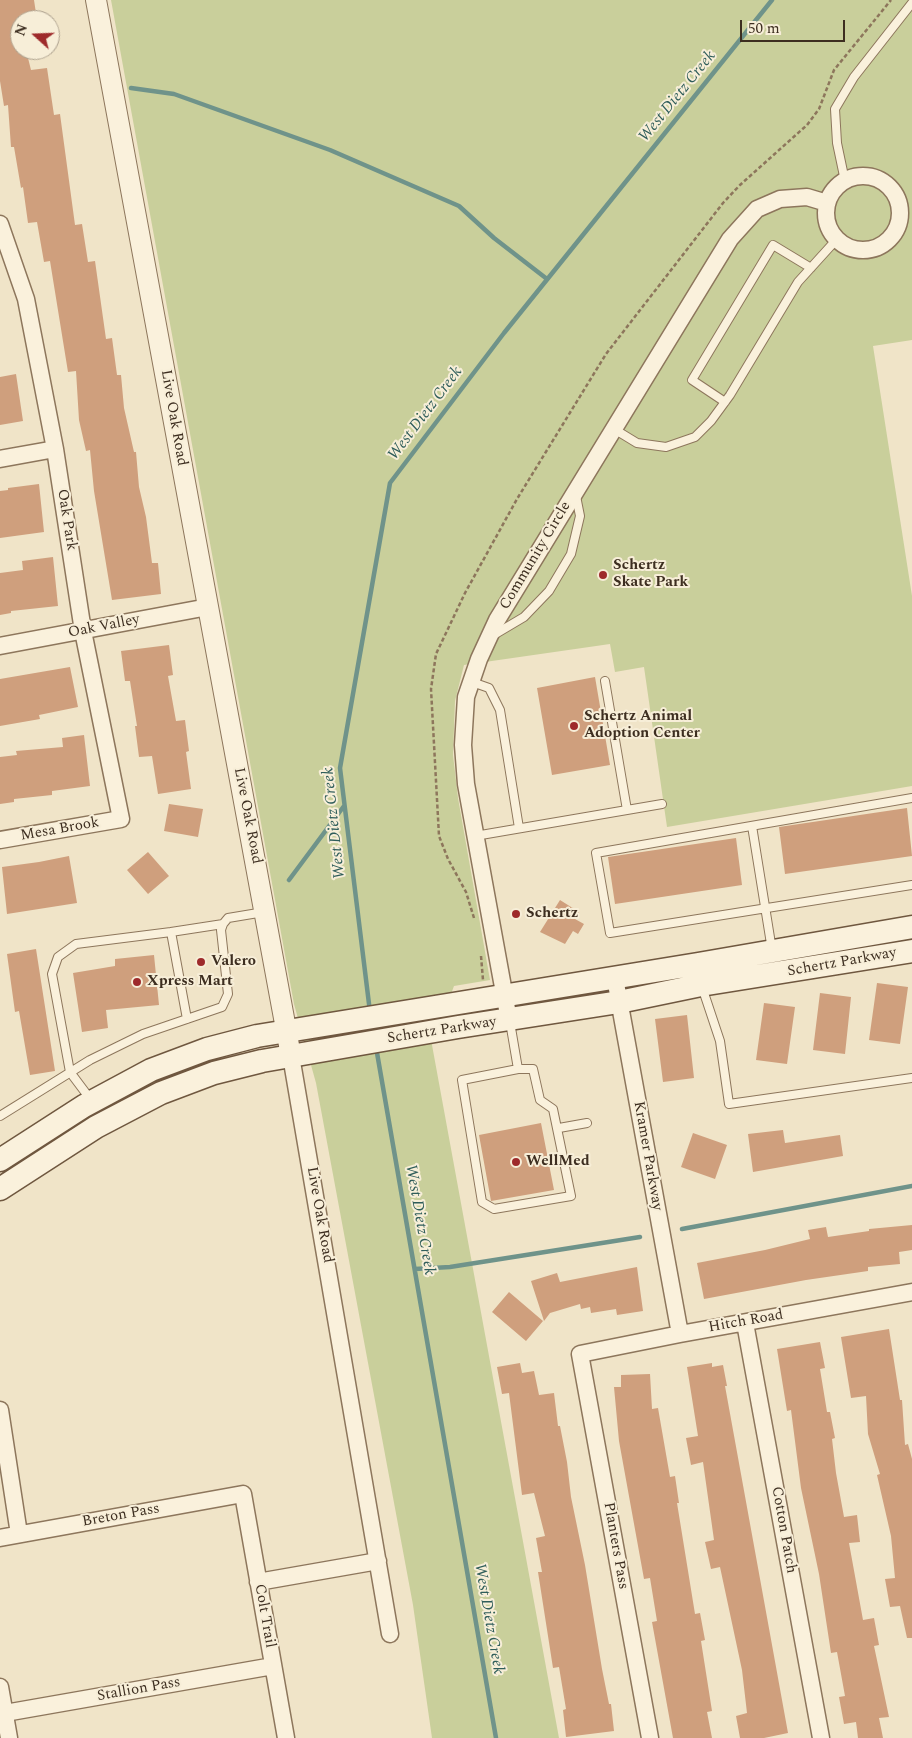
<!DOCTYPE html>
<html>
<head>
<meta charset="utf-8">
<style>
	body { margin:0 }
	#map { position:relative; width:912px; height:1738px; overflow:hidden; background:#f0e4c8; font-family:Spectral,serif }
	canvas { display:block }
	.north { position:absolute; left:10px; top:10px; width:50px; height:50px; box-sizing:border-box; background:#f7eed8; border:1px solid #ada18e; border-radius:50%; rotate:290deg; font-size:14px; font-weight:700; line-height:20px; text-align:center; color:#3d2e20 }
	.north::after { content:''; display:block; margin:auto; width:18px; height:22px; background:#9e2a2b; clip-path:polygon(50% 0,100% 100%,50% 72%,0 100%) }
	.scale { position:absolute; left:740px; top:20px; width:105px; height:22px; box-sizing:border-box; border:2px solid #3d2e20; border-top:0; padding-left:6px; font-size:15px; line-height:18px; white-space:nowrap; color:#3d2e20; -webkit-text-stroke:4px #f7eed8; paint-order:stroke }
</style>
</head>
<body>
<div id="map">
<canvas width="912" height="1738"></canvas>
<div class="north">N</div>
<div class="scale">50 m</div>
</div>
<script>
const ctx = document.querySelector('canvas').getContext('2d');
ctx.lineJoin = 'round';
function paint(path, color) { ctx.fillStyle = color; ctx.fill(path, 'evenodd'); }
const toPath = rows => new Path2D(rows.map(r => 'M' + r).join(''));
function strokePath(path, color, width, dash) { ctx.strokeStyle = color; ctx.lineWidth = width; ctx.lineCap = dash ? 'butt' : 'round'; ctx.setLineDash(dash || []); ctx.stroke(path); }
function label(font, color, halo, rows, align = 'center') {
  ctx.font = font + ' Spectral,serif'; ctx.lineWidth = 4; ctx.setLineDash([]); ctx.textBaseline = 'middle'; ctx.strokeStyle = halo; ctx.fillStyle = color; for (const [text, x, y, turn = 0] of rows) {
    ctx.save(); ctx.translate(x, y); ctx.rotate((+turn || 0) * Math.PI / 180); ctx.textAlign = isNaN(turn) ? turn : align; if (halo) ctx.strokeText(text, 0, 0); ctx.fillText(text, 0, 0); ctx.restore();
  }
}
paint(toPath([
	[111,0,912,0,912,340,873,346,912,596,912,786,667,827,644,667,615,672,610,644,464,665,455,701,453,755,458,798,490,980,454,986,432,1045,559,1738,432,1738,413,1605,316,1083,294,1004]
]), '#c9cf9b');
strokePath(toPath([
	[131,88,174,94,330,150,459,206,494,238,547,279],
	[289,880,344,806],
	[370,1012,340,768,390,483,504,333,772,0],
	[376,1047,496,1738],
	[682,1229,912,1186],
	[415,1269,450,1267,640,1237]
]), '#6f938a', 4.5);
paint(toPath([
	[0,0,34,0,37,20,20,20,20,50,26,50,31,70,47,68,54,115,60,114,75,225,82,224,88,262,95,261,106,339,112,338,117,375,121,375,124,408,134,452,136,452,139,487,146,517,152,563,158,563,161,594,112,600,94,491,90,450,86,451,79,420,76,371,68,372,50,261,44,262,37,222,28,223,23,187,21,188,14,147,11,147,8,105,4,106,0,81],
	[16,374,23,421,0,425,0,377],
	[39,484,44,532,0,538,0,491,8,490,8,488],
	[53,557,58,606,11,611,11,613,0,615,0,573,23,570,22,561],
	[169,645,173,675,168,676,176,721,185,720,189,751,186,752,191,789,158,794,152,756,139,757,135,726,137,726,130,681,125,681,121,651],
	[70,667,78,707,39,715,40,719,0,726,0,679],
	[595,677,610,765,552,775,537,688],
	[84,735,90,786,52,791,52,795,14,799,14,802,0,804,0,757,17,755,16,751,63,747,62,738],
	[169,804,203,809,198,837,164,831],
	[907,808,912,856,785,874,779,827],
	[736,838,742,885,615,904,608,857],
	[148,852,169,876,148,894,127,870],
	[69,856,77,903,7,914,2,867,39,862],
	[560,900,579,912,575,919,584,924,578,934,573,931,565,944,540,932],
	[36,949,55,1071,30,1075,19,1011,15,1012,7,954],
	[154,955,159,1005,106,1010,108,1028,82,1032,73,973,115,966,115,959],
	[877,983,908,987,900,1044,869,1040],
	[820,993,851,997,845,1054,813,1050],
	[764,1003,795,1007,787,1064,756,1060],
	[687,1015,694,1078,663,1082,655,1019],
	[541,1123,554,1190,491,1201,479,1135],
	[783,1130,785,1143,840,1135,843,1156,753,1172,748,1134],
	[693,1133,727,1145,715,1179,681,1167],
	[912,1225,912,1250,899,1252,900,1264,868,1267,868,1271,806,1280,704,1299,697,1263,765,1250,810,1239,808,1230,826,1227,828,1237,869,1231,869,1229],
	[637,1267,643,1311,617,1315,616,1309,591,1313,590,1307,581,1309,580,1304,550,1313,544,1321,531,1281,557,1273,560,1282],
	[509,1292,543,1321,526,1341,492,1312],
	[889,1329,900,1400,902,1400,905,1445,908,1444,912,1459,912,1638,907,1638,900,1606,890,1607,885,1579,895,1578,891,1536,877,1475,880,1474,868,1434,866,1396,851,1398,841,1337],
	[820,1342,825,1368,820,1369,827,1412,830,1412,835,1438,832,1439,836,1473,844,1517,857,1515,860,1542,849,1543,863,1620,874,1618,879,1645,874,1646,889,1717,879,1718,883,1738,858,1738,856,1722,844,1724,839,1697,845,1696,837,1652,831,1653,819,1574,801,1488,791,1410,787,1411,777,1349],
	[520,1363,522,1373,534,1371,539,1395,554,1393,558,1426,560,1426,567,1462,571,1497,585,1565,602,1669,609,1704,611,1704,614,1731,566,1737,563,1710,566,1709,559,1667,553,1668,538,1572,542,1572,536,1538,545,1536,534,1493,522,1495,509,1393,502,1394,497,1367],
	[712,1363,712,1367,723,1365,727,1386,725,1386,788,1733,764,1738,740,1738,736,1716,747,1713,742,1670,720,1567,711,1569,705,1542,714,1540,703,1462,691,1465,686,1438,698,1436,687,1367],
	[650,1374,652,1409,658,1408,670,1477,675,1476,679,1503,677,1503,695,1614,700,1613,705,1640,701,1641,712,1711,707,1712,712,1738,673,1738,652,1622,657,1621,650,1578,644,1579,619,1441,614,1387,621,1387,621,1375]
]), '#cf9f7d');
const service = toPath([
	[845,181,837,143,835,109,854,77,912,3],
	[725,402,692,380,773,245,811,268],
	[614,429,637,443,666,447,695,437,711,421,730,395,798,282,837,239],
	[492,636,524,617,549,591,571,554,580,516,576,496],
	[605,681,627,810],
	[472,682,489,688,500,710,519,828],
	[912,798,596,853,610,933,912,885],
	[752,826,772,950],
	[475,836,662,804],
	[171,932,223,924],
	[702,987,720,1041,729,1104,912,1078],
	[510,1022,518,1069,462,1080,482,1202,494,1209,571,1196,553,1109,540,1100,533,1069,518,1069],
	[91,1100,70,1072,52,974,58,957,76,944,171,932,187,1019],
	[0,1116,90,1060,143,1034,222,1007,228,994,221,930,223,924,228,918,264,912],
	[559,1128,587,1123]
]);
const minor = toPath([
	'826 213a37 37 0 1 1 74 0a37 37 0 1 1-74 0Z',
	[0,224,26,299,55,449,83,631,121,819,0,840],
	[0,459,55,449],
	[0,646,208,607],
	[615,978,680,1334],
	[509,1020,466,784,463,745,466,697,479,659,497,620,730,239,757,209,780,199,807,197,827,203],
	[291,1056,390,1634],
	[745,1323,821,1738],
	[0,1410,19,1534],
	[0,1538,243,1494,286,1738],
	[258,1582,378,1561],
	[0,1687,9,1738],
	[5,1713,273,1666],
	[650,1738,580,1354,680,1334,912,1292]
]);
const tertiary = toPath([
	[96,0,291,1056]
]);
const secondary = toPath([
	[0,1160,84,1106,151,1070,207,1049,257,1036,698,964,912,927],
	[0,1189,96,1127,161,1093,214,1073,262,1061,458,1027,619,1002,701,985,912,951]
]);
strokePath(service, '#8d765c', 10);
strokePath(minor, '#8d765c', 19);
strokePath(tertiary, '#8d765c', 22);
strokePath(secondary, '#6f573f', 25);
strokePath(toPath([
	[474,918,466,892,448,859,439,836,431,689,436,654,465,593,517,499,606,354,723,203,740,185,807,125,819,109,834,70,891,0],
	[481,956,483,980]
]), '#8d765c', 2.5, [4, 2.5]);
strokePath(service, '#faf1dc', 8);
strokePath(minor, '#faf1dc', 16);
strokePath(tertiary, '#faf1dc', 20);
strokePath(secondary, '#faf1dc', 22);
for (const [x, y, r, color] of [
	[603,575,5,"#9e2a2b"],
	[574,726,5,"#9e2a2b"],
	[516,914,5,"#9e2a2b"],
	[201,962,5,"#9e2a2b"],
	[137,982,5,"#9e2a2b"],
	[516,1162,5,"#9e2a2b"]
]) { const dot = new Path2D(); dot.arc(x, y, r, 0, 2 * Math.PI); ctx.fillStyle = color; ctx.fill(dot); strokePath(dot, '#f7eed8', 2); }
label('15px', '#3d2e20', '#f7eed8', [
	["Live Oak Road",173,418,80],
	["Oak Park",66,520,81],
	["Community Circle",536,556,-59],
	["Oak Valley",104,627,-11],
	["Live Oak Road",247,816,79],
	["Mesa Brook",60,830,-10],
	["Schertz Parkway",842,963,-10],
	["Schertz Parkway",442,1031,-9],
	["Kramer Parkway",647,1156,80],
	["Live Oak Road",319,1215,80],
	["Hitch Road",746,1322,-10],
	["Breton Pass",121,1516,-10],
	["Cotton Patch",783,1530,80],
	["Planters Pass",615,1546,80],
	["Colt Trail",264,1616,80],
	["Stallion Pass",139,1690,-10]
]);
label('bold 15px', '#3d2e20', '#f7eed8', [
	["Schertz",613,566],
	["Skate Park",613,583],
	["Schertz Animal",584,717],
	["Adoption Center",584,734],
	["Schertz",526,914],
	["Valero",211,962],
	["Xpress Mart",147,982],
	["WellMed",526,1162]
], 'left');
label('italic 16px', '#2f5d5a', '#f7eed8', [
	["West Dietz Creek",678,97,-51],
	["West Dietz Creek",426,414,-53],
	["West Dietz Creek",335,823,-96],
	["West Dietz Creek",419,1220,80],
	["West Dietz Creek",488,1619,80]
]);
</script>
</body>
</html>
